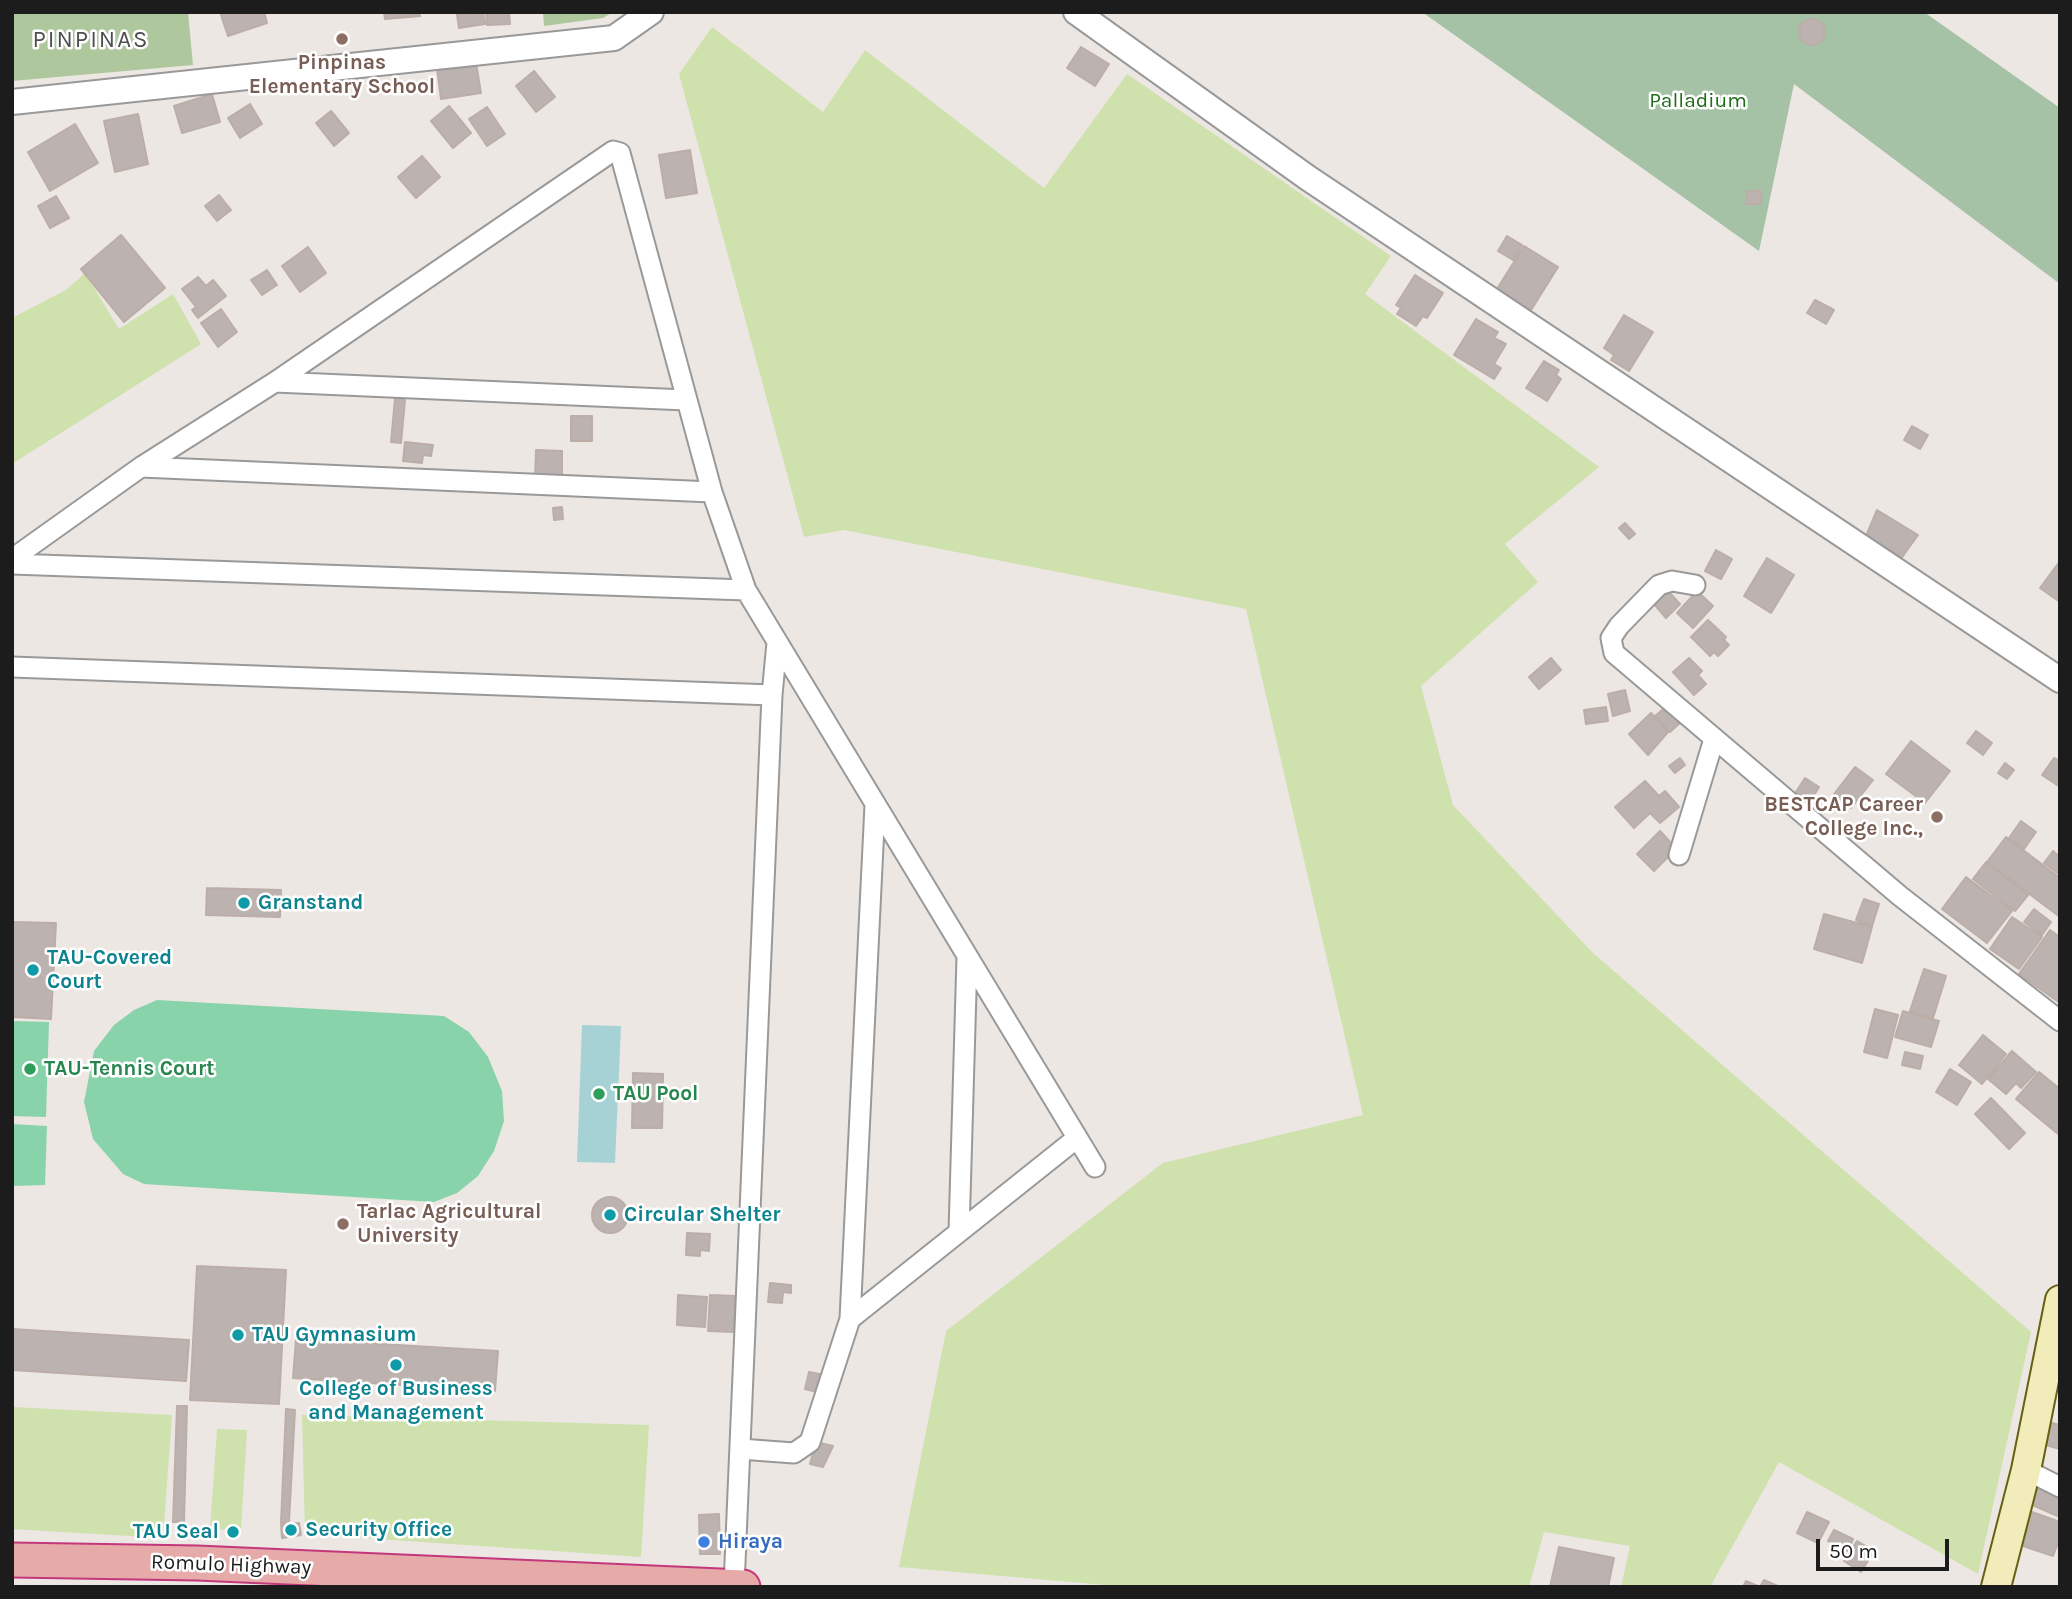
<!DOCTYPE html>
<html>
<head>
<meta charset="utf-8">
<style>
	body { margin:0 }
	#map { position:relative; width:2072px; height:1599px; overflow:hidden; background:#ece7e3; font-family:Karla,sans-serif }
	canvas { display:block }
	.frame { position:absolute; inset:0; border:14px solid #1c1c1c; pointer-events:none }
	.scale { position:absolute; left:1816px; top:1539px; width:133px; height:32px; box-sizing:border-box; border:4px solid #1c1c1c; border-top:0; padding-left:9px; font-size:21px; line-height:24px; white-space:nowrap; color:#1c1c1c; -webkit-text-stroke:5px #fff; paint-order:stroke }
</style>
</head>
<body>
<div id="map">
<canvas width="2072" height="1599"></canvas>
<div class="frame"></div>
<div class="scale">50 m</div>
</div>
<script>
const ctx = document.querySelector('canvas').getContext('2d');
ctx.lineJoin = 'round';
function paint(path, color) { ctx.fillStyle = color; ctx.fill(path, 'evenodd'); }
const toPath = rows => new Path2D(rows.map(r => 'M' + r).join(''));
function strokePath(path, color, width, dash) { ctx.strokeStyle = color; ctx.lineWidth = width; ctx.lineCap = dash ? 'butt' : 'round'; ctx.setLineDash(dash || []); ctx.stroke(path); }
function label(font, color, halo, rows, align = 'center') {
  ctx.font = font + ' Karla,sans-serif'; ctx.lineWidth = 5; ctx.setLineDash([]); ctx.textBaseline = 'middle'; ctx.strokeStyle = halo; ctx.fillStyle = color; for (const [text, x, y, turn = 0] of rows) {
    ctx.save(); ctx.translate(x, y); ctx.rotate((+turn || 0) * Math.PI / 180); ctx.textAlign = isNaN(turn) ? turn : align; if (halo) ctx.strokeText(text, 0, 0); ctx.fillText(text, 0, 0); ctx.restore();
  }
}
paint(toPath([
	[712,27,823,112,865,50,1044,188,1127,74,1391,256,1365,294,1599,467,1505,544,1538,582,1421,686,1453,805,1593,953,2031,1332,1978,1574,1779,1462,1710,1587,1621,1587,1630,1546,1544,1532,1529,1587,1128,1587,899,1567,946,1331,1163,1163,1363,1115,1246,609,844,530,804,537,679,74],
	[85,273,119,329,173,294,201,344,12,464,12,318,66,290],
	[12,1407,172,1415,163,1538,12,1529],
	[302,1415,649,1425,641,1557,305,1534],
	[217,1429,247,1430,241,1530,210,1529]
]), '#cfe1ad');
paint(toPath([
	[12,12,188,12,193,65,12,81],
	[543,12,613,12,603,18,544,26]
]), '#afc79c');
paint(toPath([
	[1422,12,1924,12,2060,108,2060,284,1794,84,1759,251]
]), '#a6c2a6');
paint(toPath([
	[157,1000,444,1016,469,1032,488,1057,502,1091,504,1121,494,1151,478,1176,457,1193,434,1202,144,1184,123,1174,93,1139,84,1102,94,1051,114,1025,134,1010],
	[12,1021,49,1022,46,1117,12,1116],
	[12,1124,47,1126,45,1185,12,1186]
]), '#88d3aa');
paint(toPath([
	[582,1025,621,1026,615,1163,577,1162]
]), '#a7d2d5');
const building = toPath([
	[220,12,264,12,267,23,228,36,220,12],
	[384,12,419,12,420,16,385,19,384,12],
	[483,12,485,24,459,28,457,14,483,12],
	[486,12,509,12,510,24,487,25,486,12],
	'1799 32a13 13 0 1 1 26 0a13 13 0 1 1-26 0Z',
	[1081,47,1109,64,1095,86,1067,68,1081,47],
	[476,63,481,93,441,99,437,68,476,63],
	[534,71,555,97,536,112,516,86,534,71],
	[212,94,220,122,182,133,174,106,212,94],
	[250,104,262,124,240,138,228,118,250,104],
	[449,106,471,133,453,148,431,121,449,106],
	[487,107,505,134,487,146,469,119,487,107],
	[331,111,349,133,334,146,316,123,331,111],
	[138,114,148,164,115,172,104,121,138,114],
	[75,124,98,163,50,191,28,152,75,124],
	[690,150,697,193,666,198,659,155,690,150],
	[422,156,440,177,416,198,398,177,422,156],
	[1747,191,1761,191,1761,204,1746,204,1747,191],
	[219,195,231,210,217,221,205,206,219,195],
	[56,196,69,218,50,228,38,206,56,196],
	[121,235,165,288,124,322,81,269,121,235],
	[1507,236,1522,245,1513,260,1498,251,1507,236],
	[1524,246,1558,267,1528,315,1516,308,1519,303,1497,289,1524,246],
	[308,247,326,273,300,292,282,266,308,247],
	[267,270,277,285,262,295,251,280,267,270],
	[1415,275,1443,293,1427,318,1423,316,1416,326,1397,314,1401,308,1396,305,1415,275],
	[198,277,206,286,213,280,226,296,198,318,192,310,196,307,182,289,198,277],
	[1815,300,1834,310,1826,324,1807,313,1815,300],
	[221,309,237,332,218,347,201,323,221,309],
	[1624,315,1653,332,1629,371,1611,360,1614,355,1604,348,1624,315],
	[1476,319,1498,332,1494,338,1506,344,1494,364,1501,368,1494,379,1454,355,1476,319],
	[1544,361,1559,370,1556,375,1561,379,1547,401,1526,388,1544,361],
	[395,399,405,400,401,443,391,442,395,399],
	[571,416,592,416,592,441,571,441,571,416],
	[1912,426,1928,435,1920,449,1904,440,1912,426],
	[405,442,433,445,431,456,423,455,422,463,403,461,405,442],
	[536,450,562,451,562,479,535,479,536,450],
	[562,507,563,519,554,520,553,508,562,507],
	[1877,510,1918,535,1900,560,1866,536,1877,510],
	[1625,523,1635,534,1629,539,1619,528,1625,523],
	[1716,550,1732,559,1721,579,1705,571,1716,550],
	[1767,558,1794,575,1771,613,1744,596,1767,558],
	[2060,561,2060,602,2040,588,2060,561],
	[1668,591,1680,604,1666,618,1654,604,1668,591],
	[1697,591,1713,606,1693,628,1677,613,1697,591],
	[1708,620,1726,637,1724,640,1729,645,1718,656,1714,652,1710,656,1691,637,1708,620],
	[1551,658,1561,670,1539,689,1529,677,1551,658],
	[1689,658,1702,671,1698,675,1706,684,1694,695,1673,672,1689,658],
	[1625,690,1630,711,1613,716,1608,694,1625,690],
	[1668,705,1682,721,1670,732,1655,716,1668,705],
	[1606,707,1608,721,1586,724,1584,710,1606,707],
	[1651,713,1668,732,1648,755,1629,734,1651,713],
	[1976,731,1992,743,1983,755,1967,743,1976,731],
	[1911,741,1950,771,1925,803,1886,774,1911,741],
	[1680,758,1685,765,1675,773,1669,766,1680,758],
	[2054,758,2060,761,2060,787,2042,775,2054,758],
	[2005,763,2014,770,2007,779,1998,773,2005,763],
	[1855,767,1873,780,1851,808,1834,794,1855,767],
	[1805,778,1819,787,1808,805,1794,795,1805,778],
	[1645,781,1659,796,1665,791,1679,807,1660,823,1650,813,1634,828,1615,807,1645,781],
	[2021,821,2036,832,2024,849,2009,838,2021,821],
	[1660,831,1672,844,1668,847,1673,852,1654,871,1637,854,1660,831],
	[2006,837,2060,878,2060,917,1987,862,2006,837],
	[2053,851,2060,857,2060,875,2044,863,2053,851],
	[1986,862,2028,895,2015,911,1973,879,1986,862],
	[1966,877,2012,911,1987,943,1942,909,1966,877],
	[207,888,281,890,280,917,206,915,207,888],
	[1864,899,1879,904,1872,926,1856,920,1864,899],
	[2034,909,2051,922,2042,935,2024,922,2034,909],
	[1824,914,1872,927,1862,963,1814,949,1824,914],
	[2012,917,2042,937,2019,969,1990,949,2012,917],
	[12,922,56,923,51,1019,12,1017,12,922],
	[2050,930,2060,937,2060,1003,2019,974,2050,930],
	[1924,969,1946,976,1933,1018,1910,1011,1924,969],
	[1875,1009,1898,1015,1887,1058,1864,1052,1875,1009],
	[1903,1011,1939,1021,1931,1047,1895,1037,1903,1011],
	[1983,1035,2006,1054,1982,1084,1959,1065,1983,1035],
	[2012,1051,2036,1072,2021,1088,2016,1083,2006,1094,1988,1079,2012,1051],
	[1905,1052,1923,1056,1920,1069,1902,1065,1905,1052],
	[1950,1069,1971,1082,1957,1105,1936,1092,1950,1069],
	[2039,1072,2060,1089,2058,1134,2016,1099,2039,1072],
	[633,1073,663,1074,662,1128,632,1128,633,1073],
	[1991,1098,2025,1133,2009,1149,1975,1114,1991,1098],
	'592 1215a18 18 0 1 1 36 0a18 18 0 1 1-36 0Z',
	[687,1233,710,1234,709,1251,700,1250,700,1256,686,1255,687,1233],
	[197,1266,286,1270,279,1404,190,1400,197,1266],
	[770,1283,791,1285,791,1293,783,1292,782,1303,768,1302,770,1283],
	[678,1295,707,1297,705,1327,677,1325,678,1295],
	[710,1295,735,1296,734,1332,708,1331,710,1295],
	[12,1329,189,1340,186,1381,12,1370,12,1329],
	[296,1339,498,1351,495,1391,293,1378,296,1339],
	[809,1372,825,1375,821,1393,805,1389,809,1372],
	[177,1406,187,1406,184,1522,173,1522,177,1406],
	[286,1409,295,1410,289,1522,281,1523,286,1409],
	[2048,1422,2060,1425,2060,1449,2042,1444,2048,1422],
	[816,1442,833,1446,823,1467,810,1464,816,1442],
	[2039,1484,2060,1494,2060,1517,2030,1504,2039,1484],
	[1807,1512,1829,1522,1818,1543,1797,1533,1807,1512],
	[2032,1512,2060,1522,2060,1538,2053,1556,2020,1545,2032,1512],
	[719,1514,720,1554,700,1554,699,1515,719,1514],
	[299,1523,301,1535,282,1538,281,1525,299,1523],
	[1834,1530,1853,1539,1848,1551,1828,1541,1834,1530],
	[1857,1541,1874,1551,1861,1572,1844,1561,1857,1541],
	[1559,1547,1614,1558,1608,1587,1550,1587,1559,1547],
	[1764,1580,1780,1587,1743,1587,1746,1581,1760,1587,1764,1580]
]);
paint(building, '#bcb3b0');
strokePath(building, '#bcada7', 2);
const minor = toPath([
	[275,382,686,400],
	[141,467,712,492],
	[12,559,141,467,275,382,613,151,620,153,712,492,746,590,1095,1167],
	[12,564,746,590],
	[1695,585,1672,581,1659,585,1619,626,1611,638,1614,653,1900,896,2060,1021],
	[12,667,772,695],
	[1679,855,1714,739],
	[959,1232,967,957],
	[850,1319,1077,1138],
	[740,1449,794,1453,810,1442,850,1319,875,805],
	[2026,1470,2060,1487],
	[734,1586,772,695,777,643]
]);
const tertiary = toPath([
	[1076,12,1308,178,2060,680],
	[12,102,614,38,651,12]
]);
const secondary = toPath([
	[1996,1587,2026,1470,2060,1300]
]);
const trunk = toPath([
	[12,1560,197,1563,743,1587]
]);
strokePath(minor, '#999', 23);
strokePath(tertiary, '#999', 28);
strokePath(secondary, '#656110', 32);
strokePath(trunk, '#c3377d', 37);
strokePath(minor, '#fff', 19);
strokePath(tertiary, '#fff', 24);
strokePath(secondary, '#f2ecbb', 28);
strokePath(trunk, '#e6aaa8', 33);
for (const [x, y, r, color] of [
	[342,39,7,"#8d6e63"],
	[1937,817,7,"#8d6e63"],
	[244,903,7,"#0f9aa8"],
	[33,970,7,"#0f9aa8"],
	[30,1069,7,"#2e9e5b"],
	[599,1094,7,"#2e9e5b"],
	[610,1215,7,"#0f9aa8"],
	[343,1224,7,"#8d6e63"],
	[238,1335,7,"#0f9aa8"],
	[396,1365,7,"#0f9aa8"],
	[291,1530,7,"#0f9aa8"],
	[233,1532,7,"#0f9aa8"],
	[704,1542,7,"#3f7fe0"]
]) { const dot = new Path2D(); dot.arc(x, y, r, 0, 2 * Math.PI); ctx.fillStyle = color; ctx.fill(dot); strokePath(dot, '#fff', 2.5); }
label('bold 21px', '#785e54', '#fff', [
	["Pinpinas",342,63],
	["Elementary School",342,87],
	["BESTCAP Career",1923,805,"right"],
	["College Inc.,",1923,829,"right"],
	["Tarlac Agricultural",357,1212,"left"],
	["University",357,1236,"left"]
]);
label('21px', '#1e6d17', '#fff', [
	["Palladium",1698,101]
]);
label('bold 21px', '#0d838f', '#fff', [
	["Granstand",258,903],
	["TAU-Covered",47,958],
	["Court",47,982],
	["Circular Shelter",624,1215],
	["TAU Gymnasium",252,1335],
	["College of Business",396,1389,"center"],
	["and Management",396,1413,"center"],
	["Security Office",305,1530],
	["TAU Seal",219,1532,"right"]
], 'left');
label('bold 21px', '#27864d', '#fff', [
	["TAU-Tennis Court",44,1069],
	["TAU Pool",613,1094]
], 'left');
label('bold 21px', '#366cbe', '#fff', [
	["Hiraya",718,1542]
], 'left');
label('21px', '#1c1c1c', '#fff', [
	["Romulo Highway",231,1565,2]
]);
ctx.letterSpacing = '2px';
label('24px', '#4f4f4f', '#fff', [
	["PINPINAS",91,40]
]);
ctx.letterSpacing = '0px';
</script>
</body>
</html>
